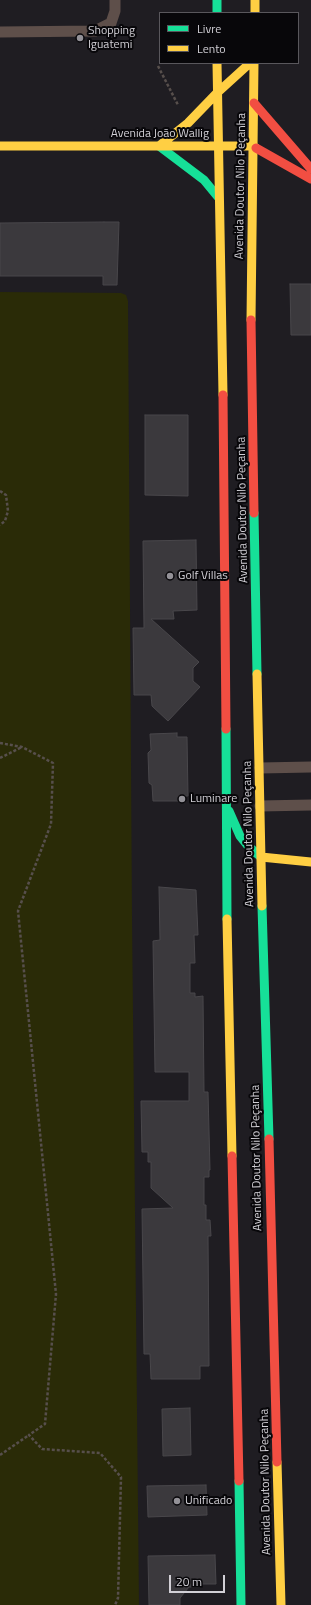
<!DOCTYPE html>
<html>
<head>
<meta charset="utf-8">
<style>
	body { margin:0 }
	#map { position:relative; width:311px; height:1605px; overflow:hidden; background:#1f1d22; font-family:"Titillium Web",sans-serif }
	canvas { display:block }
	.legend { position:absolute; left:159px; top:12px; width:140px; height:52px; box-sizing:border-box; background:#08070a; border:1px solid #59575c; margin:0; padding:5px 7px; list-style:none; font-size:12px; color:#d2d0d6 }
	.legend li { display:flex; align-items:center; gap:8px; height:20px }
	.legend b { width:20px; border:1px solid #59575c }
	.scale { position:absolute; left:169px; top:1575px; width:56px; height:18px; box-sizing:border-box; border:2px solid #d2d0d6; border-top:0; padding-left:5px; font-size:12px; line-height:14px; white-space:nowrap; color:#d2d0d6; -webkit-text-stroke:3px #08070a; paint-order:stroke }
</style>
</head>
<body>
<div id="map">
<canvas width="311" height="1605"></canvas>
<ul class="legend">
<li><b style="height:5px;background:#16e098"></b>Livre</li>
<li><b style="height:5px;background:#ffcf43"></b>Lento</li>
</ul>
<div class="scale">20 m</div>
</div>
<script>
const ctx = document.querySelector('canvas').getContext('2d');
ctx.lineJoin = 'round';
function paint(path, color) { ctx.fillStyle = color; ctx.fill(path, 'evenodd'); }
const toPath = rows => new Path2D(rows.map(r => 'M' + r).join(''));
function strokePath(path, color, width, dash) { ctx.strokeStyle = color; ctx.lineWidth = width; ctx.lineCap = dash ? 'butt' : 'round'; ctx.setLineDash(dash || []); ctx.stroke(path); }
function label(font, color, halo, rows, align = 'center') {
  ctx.font = font + ' "Titillium Web",sans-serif'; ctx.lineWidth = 4; ctx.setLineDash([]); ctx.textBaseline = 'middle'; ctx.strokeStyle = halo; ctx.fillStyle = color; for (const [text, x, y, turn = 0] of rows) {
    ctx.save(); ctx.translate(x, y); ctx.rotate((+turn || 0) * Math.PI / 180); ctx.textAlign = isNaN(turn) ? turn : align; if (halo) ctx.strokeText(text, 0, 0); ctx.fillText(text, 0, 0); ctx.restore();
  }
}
paint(toPath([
	[0,292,121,293,126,295,128,301,132,916,139,1605,0,1605]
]), '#2a2b07');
const building = toPath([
	[104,222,119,222,117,285,103,285,103,276,0,276,0,223,104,222],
	[290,284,311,284,311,335,291,335,290,284],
	[145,415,188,415,188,496,145,495,145,415],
	[196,540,197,610,173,611,174,619,151,619,199,662,193,668,193,681,200,687,168,721,152,706,151,695,134,695,133,628,144,628,143,541,196,540],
	[177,733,177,737,187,737,188,796,180,796,180,801,153,801,152,785,149,783,148,753,151,750,150,734,177,733],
	[159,887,196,890,198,935,194,935,195,963,190,963,190,993,195,993,195,997,203,996,204,1092,208,1092,210,1170,209,1170,209,1177,204,1177,204,1205,206,1205,206,1220,210,1220,211,1236,208,1236,209,1366,200,1366,200,1379,151,1379,150,1354,144,1354,142,1209,173,1208,151,1188,151,1162,148,1162,148,1152,142,1152,141,1101,189,1101,189,1072,155,1072,153,941,160,940,159,887],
	[190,1408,191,1455,163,1456,162,1409,190,1408],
	[206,1485,207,1515,148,1517,147,1486,206,1485],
	[215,1555,216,1584,201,1584,200,1587,189,1587,180,1598,180,1605,149,1605,148,1556,215,1555]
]);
paint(building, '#3b393d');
strokePath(building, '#49474b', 1);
strokePath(toPath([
	[158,66,178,105],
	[0,491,6,495,8,511,5,521,0,525],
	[0,743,22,747,53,763,51,824,18,911,56,1294,45,1424,29,1435,42,1449,100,1453,121,1477,118,1598,115,1605],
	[0,758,22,747],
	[0,1455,29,1435]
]), '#574f4c', 2.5, [3, 2]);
strokePath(toPath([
	[0,32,95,31,111,23,115,11,115,0],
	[260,768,311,767],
	[260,806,311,805]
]), '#5e4f4a', 11);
strokePath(toPath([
	[217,0,217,13],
	[159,146,204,180,218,197],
	[254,513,257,674],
	[226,729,227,919],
	[229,811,240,836,248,846,261,857],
	[262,906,269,1139],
	[239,1481,241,1605]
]), '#16e098', 9);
strokePath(toPath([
	[255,0,255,13],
	[217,63,223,395],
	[0,146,253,146,256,148],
	[159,146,188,123,217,93,250,63],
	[251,320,254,63],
	[257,674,262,906],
	[261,857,311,862],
	[227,919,232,1156],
	[277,1462,281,1605]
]), '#ffcf43', 9);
strokePath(toPath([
	[254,103,311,169],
	[256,148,311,179],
	[251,320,254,513],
	[223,395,226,729],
	[269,1139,277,1462],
	[232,1156,239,1481]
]), '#f24e42', 9);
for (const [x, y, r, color] of [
	[80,38,4,"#939197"],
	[170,576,4,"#939197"],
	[182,799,4,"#939197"],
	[177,1501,4,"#939197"]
]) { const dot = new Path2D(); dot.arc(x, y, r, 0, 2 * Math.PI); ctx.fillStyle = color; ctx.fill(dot); strokePath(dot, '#08070a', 1.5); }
label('12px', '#d2d0d6', '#08070a', [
	["Shopping",88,31],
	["Iguatemi",88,45],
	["Golf Villas",178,576],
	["Luminare",190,799],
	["Unificado",185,1501]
], 'left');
label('12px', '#d2d0d6', '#08070a', [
	["Avenida João Wallig",160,134],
	["Avenida Doutor Nilo Peçanha",241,186,-89],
	["Avenida Doutor Nilo Peçanha",243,510,-91],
	["Avenida Doutor Nilo Peçanha",249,834,-91],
	["Avenida Doutor Nilo Peçanha",257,1158,-91],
	["Avenida Doutor Nilo Peçanha",266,1482,-91]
]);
</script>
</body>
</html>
